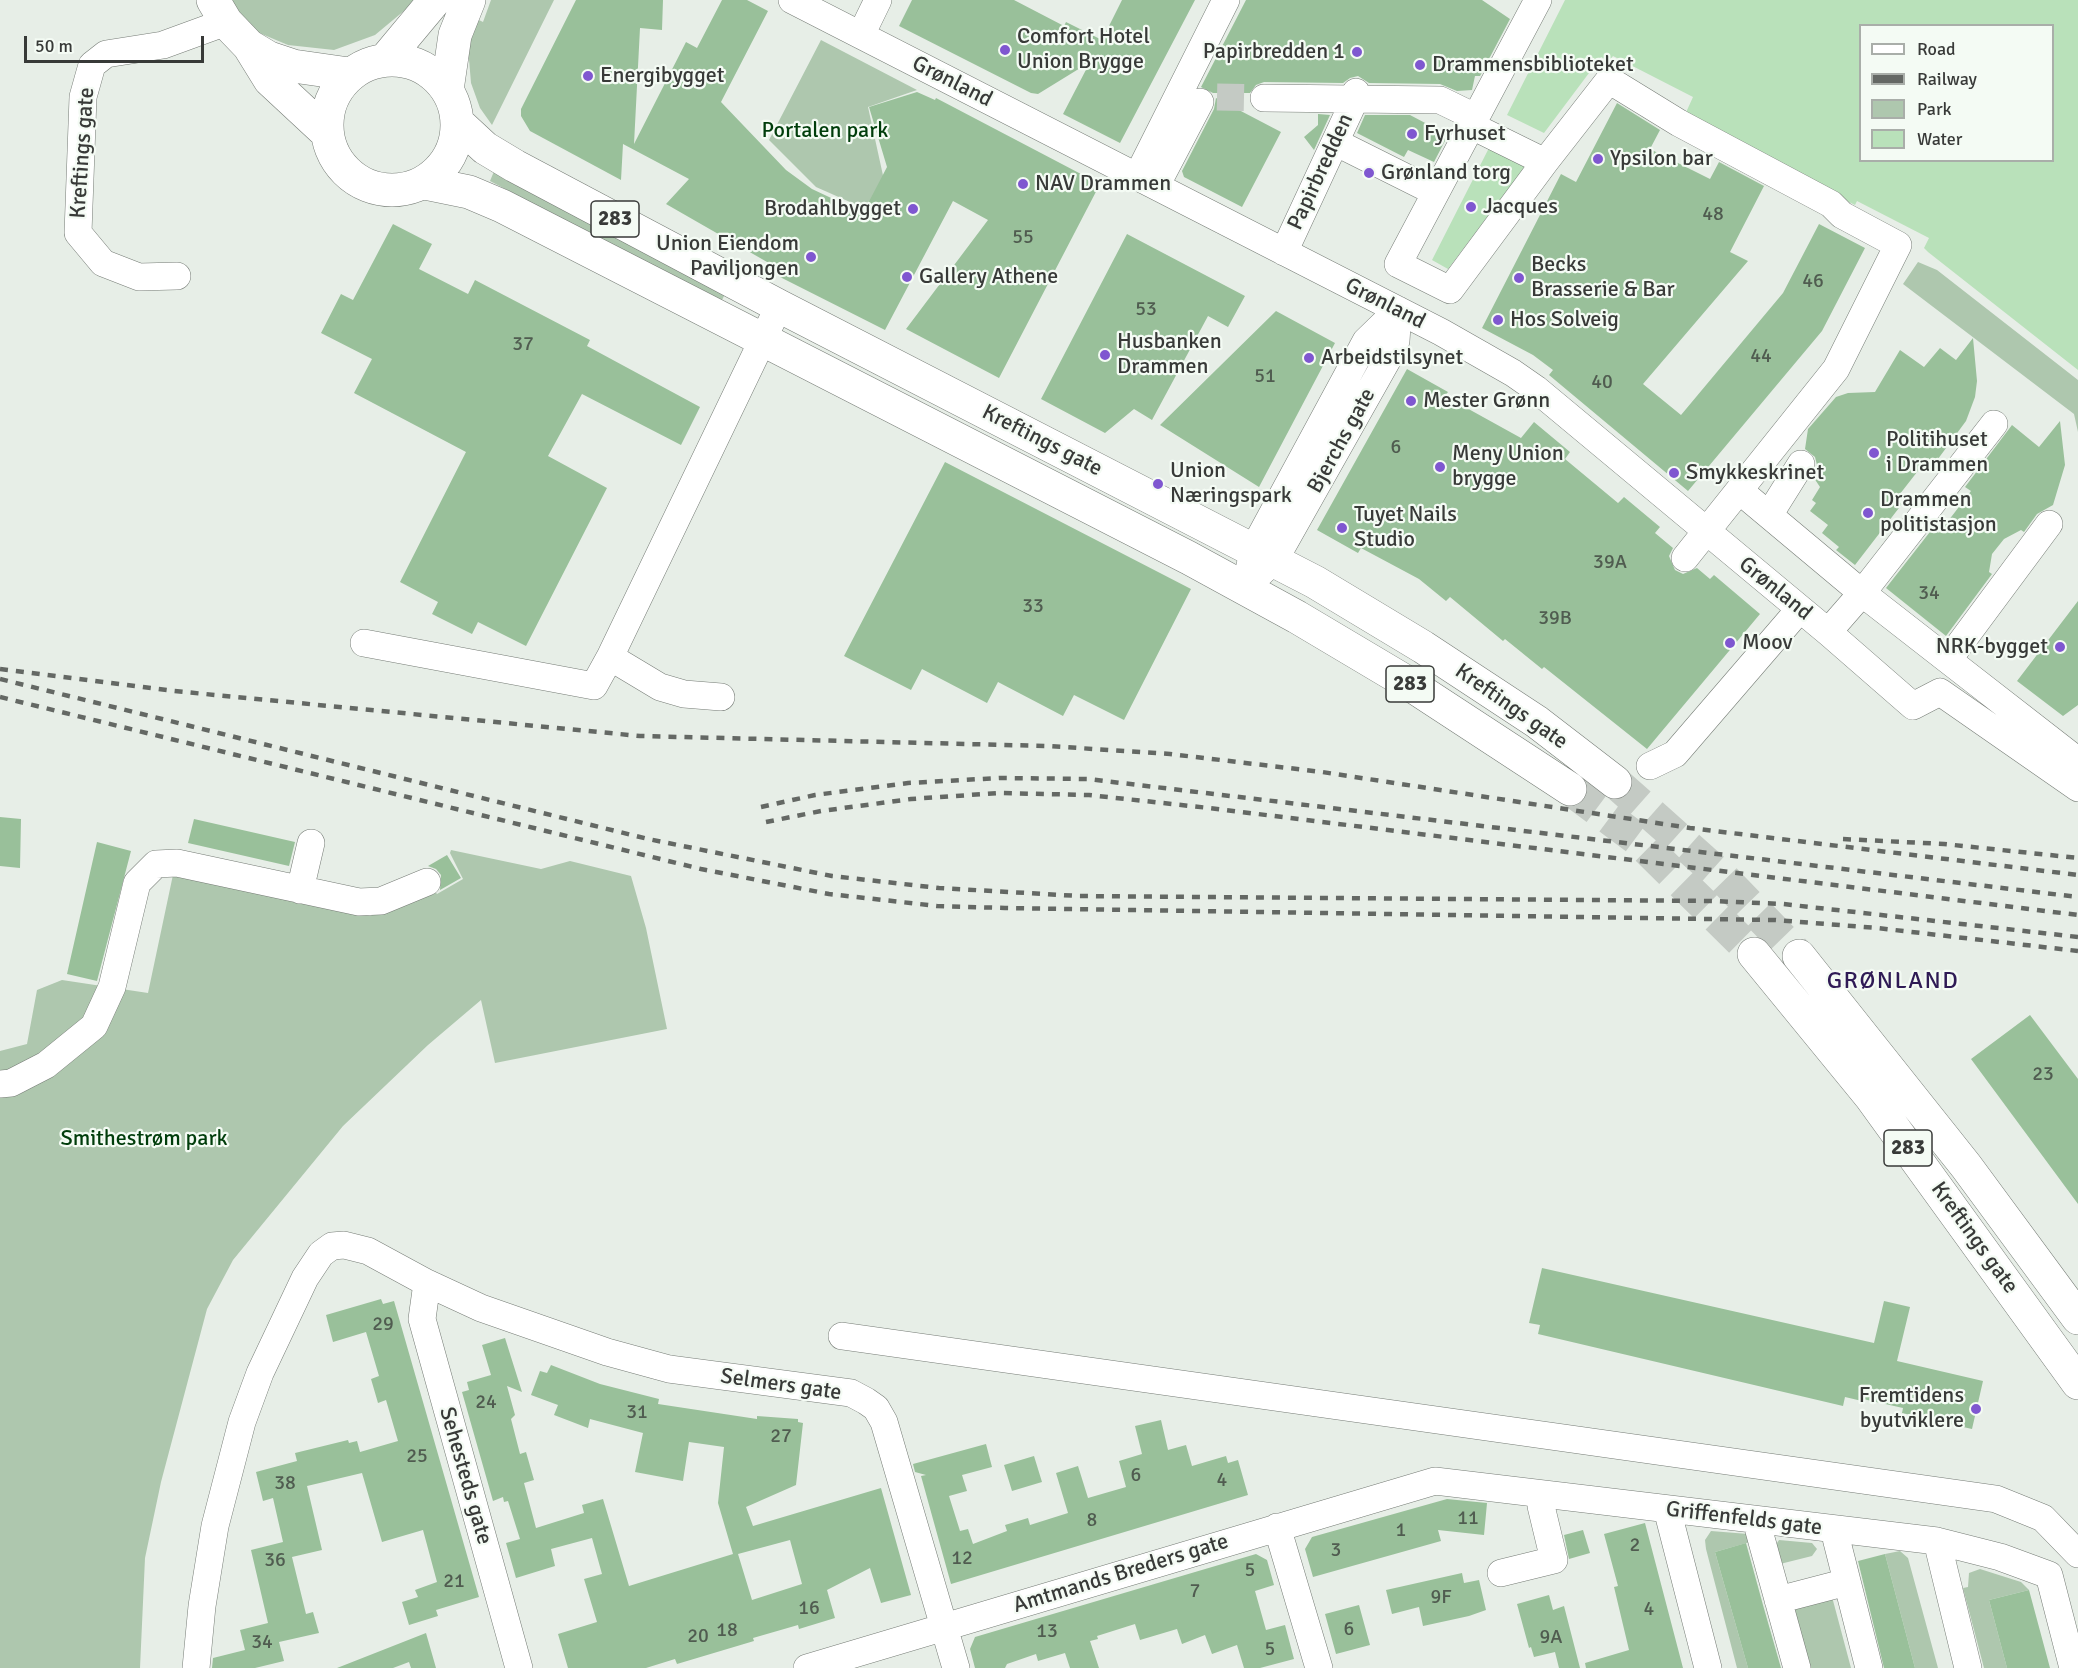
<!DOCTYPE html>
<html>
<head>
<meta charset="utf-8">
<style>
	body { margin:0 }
	#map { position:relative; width:2078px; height:1668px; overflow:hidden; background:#e7eee7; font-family:Signika,sans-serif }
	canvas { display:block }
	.legend { position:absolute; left:1859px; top:24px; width:195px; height:138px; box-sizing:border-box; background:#f4fbf4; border:2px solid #a9aea9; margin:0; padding:8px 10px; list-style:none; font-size:18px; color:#383a38 }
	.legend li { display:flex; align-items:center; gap:12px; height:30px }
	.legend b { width:30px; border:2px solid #a9aea9 }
	.scale { position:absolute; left:24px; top:36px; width:180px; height:27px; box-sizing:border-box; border:3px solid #383a38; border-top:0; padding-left:8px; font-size:18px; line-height:21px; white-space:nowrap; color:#383a38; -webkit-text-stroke:4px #f4fbf4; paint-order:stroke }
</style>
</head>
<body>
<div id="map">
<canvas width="2078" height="1668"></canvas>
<ul class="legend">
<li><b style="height:8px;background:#fff"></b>Road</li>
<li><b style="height:8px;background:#646864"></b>Railway</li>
<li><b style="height:16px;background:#aec7ae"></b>Park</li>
<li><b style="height:16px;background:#b9e1ba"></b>Water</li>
</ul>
<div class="scale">50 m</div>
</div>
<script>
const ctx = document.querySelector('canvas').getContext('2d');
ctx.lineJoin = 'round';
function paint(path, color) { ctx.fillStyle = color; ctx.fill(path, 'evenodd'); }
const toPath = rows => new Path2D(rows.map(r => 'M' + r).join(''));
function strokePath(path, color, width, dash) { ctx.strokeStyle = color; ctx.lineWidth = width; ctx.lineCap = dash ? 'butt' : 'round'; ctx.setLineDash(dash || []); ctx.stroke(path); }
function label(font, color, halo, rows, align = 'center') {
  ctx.font = font + ' Signika,sans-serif'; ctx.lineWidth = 4.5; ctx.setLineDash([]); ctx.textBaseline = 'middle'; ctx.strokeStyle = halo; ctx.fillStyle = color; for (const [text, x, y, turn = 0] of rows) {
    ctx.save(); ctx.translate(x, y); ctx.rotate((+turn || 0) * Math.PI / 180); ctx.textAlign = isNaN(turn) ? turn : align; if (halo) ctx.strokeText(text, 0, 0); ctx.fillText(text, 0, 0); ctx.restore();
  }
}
paint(toPath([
	[229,0,417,0,375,35,334,50,288,45,257,32],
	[491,0,554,0,492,125,480,108,471,83,469,59,464,57,475,18,483,22],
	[821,40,917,90,868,107,884,180,868,210,816,187,769,140],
	[495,169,727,290,721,302,490,181],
	[1918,262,1937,270,2078,380,2078,432,2074,414,1903,284],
	[451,850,541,869,570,861,631,876,646,928,667,1029,495,1063,481,1000,428,1045,343,1126,233,1260,207,1309,161,1482,145,1558,140,1668,0,1668,0,1051,27,1044,37,990,62,980,148,993,174,870,292,895,370,916,432,888,437,894,463,879,450,853],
	[1711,1531,1748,1534,1750,1542,1715,1552,1748,1668,1737,1668,1706,1549,1705,1540],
	[1779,1540,1812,1543,1817,1549,1812,1556,1780,1564,1775,1546],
	[1900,1551,1908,1558,1938,1668,1915,1668,1885,1554],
	[1980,1569,2021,1582,2029,1590,1989,1600,2007,1668,1984,1668,1963,1588,1968,1587,1969,1573],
	[1831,1593,1851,1668,1808,1668,1791,1604]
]), '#aec7ae');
paint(toPath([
	[1565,0,2078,0,2078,370,1928,252,1924,248,1929,238,1857,201,1855,205,1683,119,1693,97,1613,56,1609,61,1601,57,1544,133,1507,115],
	[1860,26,2052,26,2052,160,1860,160],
	[1491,144,1528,163,1448,269,1432,260]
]), '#b9e1ba');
paint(toPath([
	[576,0,663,0,662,30,640,28,634,144,686,42,697,48,722,0,747,0,768,11,721,102,786,170,812,189,863,213,887,167,869,107,917,92,935,100,936,98,1100,184,999,378,906,329,988,220,953,201,885,330,778,276,781,270,666,204,689,179,623,144,621,180,530,131,521,116,521,109],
	[912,0,1014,0,1064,26,1066,22,1102,40,1122,0,1195,0,1120,143,1063,114,1090,62,1038,94,1031,93,899,26],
	[1246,0,1482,0,1510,19,1480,76,1475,76,1472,90,1457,91,1440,84,1369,83,1358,76,1350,78,1343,83,1264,82,1256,85,1250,93,1213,93,1201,87],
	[1216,98,1281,132,1242,207,1184,177,1182,171,1214,109],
	[1617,103,1660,130,1650,149,1710,179,1719,162,1764,186,1730,252,1748,261,1643,384,1681,415,1783,293,1819,224,1865,248,1822,331,1688,491,1549,375,1553,370,1533,355,1482,328,1561,174,1576,182],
	[1318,114,1330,115,1314,150,1304,137,1318,125],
	[1365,115,1410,115,1448,135,1434,162,1408,150,1404,157,1357,133],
	[393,224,432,244,419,269,468,294,475,280,590,340,587,346,700,407,681,445,582,394,548,456,607,488,526,646,478,622,472,634,432,614,438,602,400,582,466,452,354,393,372,359,321,333,341,294,353,300],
	[1127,234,1245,296,1228,327,1208,316,1152,420,1134,409,1105,433,1041,399],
	[1276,311,1335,343,1259,487,1160,425],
	[1973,338,1977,381,1975,397,1966,421,1935,463,1928,458,1896,499,1902,504,1855,565,1836,550,1839,547,1822,533,1828,525,1810,511,1816,503,1812,500,1820,487,1812,475,1817,465,1815,457,1805,449,1808,429,1836,397,1848,393,1875,392,1900,350,1924,367,1940,348,1956,360],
	[1407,369,1448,392,1445,396,1521,438,1534,422,1570,452,1565,459,1618,503,1624,497,1660,527,1655,533,1673,548,1669,556,1675,570,1683,574,1697,568,1710,579,1714,575,1760,614,1647,749,1544,667,1542,669,1505,639,1503,641,1450,597,1446,601,1419,579,1361,548,1358,553,1317,530],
	[2060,421,2065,465,2053,505,2037,514,2024,532,2021,530,2004,539,1992,554,1989,572,1992,574,1946,636,1886,588,1933,528,1939,533,1971,491,1965,487,2012,425,2039,447],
	[945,462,1191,589,1124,720,1074,695,1063,716,998,682,987,703,922,669,911,690,844,656],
	[2078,601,2078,705,2063,716,2017,681],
	[0,817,21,819,20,868,0,866],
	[194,819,295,842,289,866,188,843],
	[97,842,131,851,97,981,67,974],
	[447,855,461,878,440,890,441,875,436,869,428,866],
	[2030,1015,2078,1079,2078,1204,1971,1059],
	[1542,1268,1874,1343,1884,1301,1910,1307,1897,1361,1983,1381,1972,1429,1902,1413,1903,1408,1863,1399,1862,1401,1845,1397,1843,1406,1538,1334,1540,1325,1529,1323],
	[381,1299,383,1304,394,1301,479,1597,436,1610,438,1616,409,1625,402,1602,418,1597,415,1590,437,1582,423,1530,382,1542,362,1473,307,1486,322,1550,292,1557,306,1614,313,1612,319,1633,279,1642,284,1661,255,1668,212,1668,213,1658,245,1650,240,1630,268,1623,251,1550,283,1542,273,1498,263,1501,256,1472,297,1461,295,1453,348,1440,349,1443,357,1441,360,1452,398,1441,386,1400,378,1403,371,1379,379,1376,366,1332,333,1342,326,1315],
	[505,1338,522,1392,507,1386,515,1415,511,1419,520,1454,526,1452,534,1480,524,1483,536,1528,584,1513,582,1505,603,1499,629,1586,733,1554,718,1503,724,1447,689,1442,683,1481,635,1472,643,1433,590,1419,588,1428,554,1415,558,1405,531,1395,540,1371,547,1373,551,1365,600,1384,659,1399,658,1404,757,1419,757,1416,798,1419,798,1422,803,1423,796,1485,746,1507,753,1526,881,1488,911,1595,881,1603,870,1568,827,1590,835,1618,799,1629,798,1625,753,1638,754,1641,677,1664,675,1659,646,1668,568,1668,558,1634,597,1622,584,1579,602,1574,592,1538,551,1549,555,1566,516,1578,506,1543,520,1539,508,1501,504,1502,503,1497,493,1501,462,1392,469,1390,467,1382,491,1375,482,1345],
	[790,1540,802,1584,752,1600,738,1554],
	[1161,1420,1168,1450,1186,1445,1192,1466,1226,1456,1228,1463,1238,1460,1248,1495,951,1584,921,1476,926,1475,915,1472,913,1464,986,1444,992,1467,962,1475,967,1491,949,1496,960,1531,968,1529,973,1544,1007,1531,1005,1525,1028,1518,1030,1525,1068,1513,1056,1473,1078,1466,1088,1498,1126,1487,1119,1461,1142,1454,1135,1426],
	[1034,1456,1042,1482,1012,1491,1004,1465],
	[1447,1499,1487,1503,1484,1535,1438,1530,1441,1541,1313,1577,1305,1549,1312,1537],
	[1645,1523,1683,1668,1586,1668,1585,1663,1629,1650,1614,1587,1618,1586,1604,1534],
	[1583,1530,1590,1553,1569,1559,1564,1535],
	[1746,1543,1763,1605,1781,1668,1748,1668,1715,1552],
	[1256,1554,1267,1560,1274,1585,1255,1591,1266,1630,1285,1625,1294,1659,1260,1668,1244,1668,1237,1645,1212,1654,1205,1635,1182,1644,1177,1629,1140,1640,1135,1624,1097,1636,1098,1639,1090,1641,1099,1668,1070,1668,1065,1653,1038,1661,1036,1654,1007,1664,1005,1668,975,1668,970,1649,975,1637],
	[1885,1554,1915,1668,1884,1668,1858,1561],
	[1462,1573,1464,1583,1479,1580,1486,1610,1469,1616,1423,1626,1419,1607,1392,1614,1386,1590],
	[2029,1590,2050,1668,2007,1668,1989,1600],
	[1549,1595,1553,1610,1564,1606,1580,1668,1559,1668,1555,1652,1534,1657,1531,1647,1529,1648,1517,1604],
	[1359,1605,1370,1645,1336,1654,1325,1614],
	[426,1633,436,1668,411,1668,409,1662,393,1668,337,1668]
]), '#99c09a');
strokePath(toPath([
	[1217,97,1264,98]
]), '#c4cac4', 27, [27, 14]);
strokePath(toPath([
	[1615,782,1724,879,1799,956],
	[1570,789,1637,839,1754,954]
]), '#c4cac4', 33, [33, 16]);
const minor = toPath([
	[792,0,1441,332,1513,373,1536,389,1828,632,1913,706,1940,692,2078,788],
	[1538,0,1398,264,1450,290,1545,162],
	[861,35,878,0],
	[1264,98,1440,100,1475,117],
	[1470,125,1545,162,1609,80,1679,123,1831,204,1842,215,1898,245,1836,369,1685,558],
	[1335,142,1435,192],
	[1137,177,1226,0],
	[1156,186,1200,102],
	[1284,252,1355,99,1356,92],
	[177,276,139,277,103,263,78,233,83,97,92,65,106,54,163,45,226,22],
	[1740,491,1862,593,1948,660,2049,524],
	[1769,515,1801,464],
	[1249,570,1254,548,1366,341,1398,310],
	[1245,588,1275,559,1390,355,1396,341,1398,310],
	[1828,632,1862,593,1994,424],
	[364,643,594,686,610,657],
	[1948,660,2078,761],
	[721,697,684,694,660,687,610,657,779,306],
	[1650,766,1675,754,1799,610],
	[300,890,311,843],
	[0,1084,11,1083,46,1065,94,1026,112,987,137,883,156,864,177,863,359,902,381,901,427,882],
	[427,1283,422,1319,519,1668],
	[842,1336,1996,1499,2043,1518,2078,1554],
	[1667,1509,1708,1668],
	[1756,1520,1797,1668],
	[1277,1527,1319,1668],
	[1834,1530,1869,1668],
	[1937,1541,1968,1668],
	[1501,1573,1554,1560,1541,1506,1542,1494],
	[1778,1600,1847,1582],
	[196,1668,202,1606,215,1526,242,1422,260,1373,305,1278,321,1254,332,1246,344,1245,368,1251,427,1283,481,1308,607,1352,669,1369,851,1393,866,1401,876,1408,884,1422,956,1668],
	[807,1668,1435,1481,1937,1541,2000,1557,2049,1575,2073,1668]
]);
const major = toPath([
	[213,0,226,22,249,46,270,80,327,133],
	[249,46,269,58,293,66,349,74],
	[385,60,435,0],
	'327 125a65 65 0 1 1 130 0a65 65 0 1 1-130 0Z',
	[447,90,455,35,469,0],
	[457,122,485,148,515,166,779,306,1315,582,1423,647,1537,722,1615,782],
	[425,183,469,192,502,206,1189,558,1297,617,1408,683,1570,789],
	[1754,954,1871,1097,2078,1383],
	[1799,956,1966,1166,2078,1318]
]);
strokePath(minor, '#767c76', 28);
strokePath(major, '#767c76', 34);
strokePath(minor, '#fff', 27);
strokePath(major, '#fff', 33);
strokePath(toPath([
	[0,669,174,691,640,736,1048,746,1170,754,1322,772,1690,828,2078,875],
	[0,679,648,839,832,876,939,888,1079,896,1713,901,1783,904,2078,937],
	[0,697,701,869,829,894,937,906,1005,908,1775,920,1877,928,2078,951],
	[761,807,815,795,908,783,1000,778,1088,779,2078,897],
	[766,822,821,811,911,799,999,793,1089,795,1209,808,2078,915],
	[1843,839,1944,844,2078,858]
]), '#646864', 4.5, [8, 8]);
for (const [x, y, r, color] of [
	[1005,50,6,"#7f57d0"],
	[1357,52,6,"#7f57d0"],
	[1420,65,6,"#7f57d0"],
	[588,76,6,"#7f57d0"],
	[1412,134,6,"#7f57d0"],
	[1598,159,6,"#7f57d0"],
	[1369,173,6,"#7f57d0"],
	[1023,184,6,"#7f57d0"],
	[1471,207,6,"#7f57d0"],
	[913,209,6,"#7f57d0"],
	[811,257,6,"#7f57d0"],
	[907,277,6,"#7f57d0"],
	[1519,278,6,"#7f57d0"],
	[1498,320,6,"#7f57d0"],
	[1105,355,6,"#7f57d0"],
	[1309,358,6,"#7f57d0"],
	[1411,401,6,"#7f57d0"],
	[1874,453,6,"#7f57d0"],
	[1440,467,6,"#7f57d0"],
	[1674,473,6,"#7f57d0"],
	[1158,484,6,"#7f57d0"],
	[1868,513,6,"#7f57d0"],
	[1342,528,6,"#7f57d0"],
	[1730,643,6,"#7f57d0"],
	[2060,647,6,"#7f57d0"],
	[1976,1409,6,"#7f57d0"]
]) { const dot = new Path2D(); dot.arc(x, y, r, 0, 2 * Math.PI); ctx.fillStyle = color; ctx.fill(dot); strokePath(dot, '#f4fbf4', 2); }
label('20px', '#505c50', null, [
	["48",1713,215],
	["55",1023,238],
	["46",1813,282],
	["53",1146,310],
	["37",523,345],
	["44",1761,357],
	["51",1265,377],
	["40",1602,383],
	["6",1396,448],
	["39A",1610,563],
	["34",1929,594],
	["33",1033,607],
	["39B",1555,619],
	["23",2043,1075],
	["29",383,1325],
	["24",486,1403],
	["31",637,1413],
	["27",781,1437],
	["25",417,1457],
	["6",1136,1476],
	["4",1222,1481],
	["38",285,1484],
	["11",1468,1519],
	["8",1092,1521],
	["1",1401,1531],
	["2",1635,1546],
	["3",1336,1551],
	["12",962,1559],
	["36",275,1561],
	["5",1250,1571],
	["21",454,1582],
	["7",1195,1592],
	["9F",1441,1598],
	["16",809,1609],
	["4",1649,1610],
	["6",1349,1630],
	["18",727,1631],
	["13",1047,1632],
	["20",698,1637],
	["9A",1551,1638],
	["34",262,1643],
	["5",1270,1650]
]);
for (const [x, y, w] of [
	[615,219,48],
	[1410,684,48],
	[1908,1148,48]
]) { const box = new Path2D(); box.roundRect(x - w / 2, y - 18, w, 36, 4.5); ctx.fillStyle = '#f4fbf4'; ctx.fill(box); strokePath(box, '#383a38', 1.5); }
label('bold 21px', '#383a38', null, [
	["283",615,219],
	["283",1410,684],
	["283",1908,1148]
]);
label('22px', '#383a38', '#f4fbf4', [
	["Comfort Hotel",1017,37],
	["Union Brygge",1017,62],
	["Papirbredden 1",1345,52,"right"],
	["Drammensbiblioteket",1432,65],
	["Energibygget",600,76],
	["Fyrhuset",1424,134],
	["Ypsilon bar",1610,159],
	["Grønland torg",1381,173],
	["NAV Drammen",1035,184],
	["Jacques",1483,207],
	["Brodahlbygget",901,209,"right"],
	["Union Eiendom",799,244,"right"],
	["Paviljongen",799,269,"right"],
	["Becks",1531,265],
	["Brasserie & Bar",1531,290],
	["Gallery Athene",919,277],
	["Hos Solveig",1510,320],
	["Husbanken",1117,342],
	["Drammen",1117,367],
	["Arbeidstilsynet",1321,358],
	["Mester Grønn",1423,401],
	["Politihuset",1886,440],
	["i Drammen",1886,465],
	["Meny Union",1452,454],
	["brygge",1452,479],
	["Union",1170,471],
	["Næringspark",1170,496],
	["Smykkeskrinet",1686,473],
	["Drammen",1880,500],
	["politistasjon",1880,525],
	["Tuyet Nails",1354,515],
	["Studio",1354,540],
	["Moov",1742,643],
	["NRK-bygget",2048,647,"right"],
	["Fremtidens",1964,1396,"right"],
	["byutviklere",1964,1421,"right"]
], 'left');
label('22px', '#383a38', '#f4fbf4', [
	["Grønland",952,82,27],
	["Kreftings gate",83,153,-86],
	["Papirbredden",1321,172,-65],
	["Grønland",1385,304,27],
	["Kreftings gate",1042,441,27],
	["Bjerchs gate",1342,441,-61],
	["Grønland",1775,589,39],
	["Kreftings gate",1511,707,35],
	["Kreftings gate",1974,1238,54],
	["Selmers gate",781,1385,8],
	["Sehesteds gate",465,1476,74],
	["Griffenfelds gate",1744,1519,7],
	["Amtmands Breders gate",1121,1574,-17]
]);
label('22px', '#003d0b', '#f4fbf4', [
	["Portalen park",825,131],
	["Smithestrøm park",144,1139]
]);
ctx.letterSpacing = '1.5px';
label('24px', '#2f1b55', '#f4fbf4', [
	["GRØNLAND",1893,982]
]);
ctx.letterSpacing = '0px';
</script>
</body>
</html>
